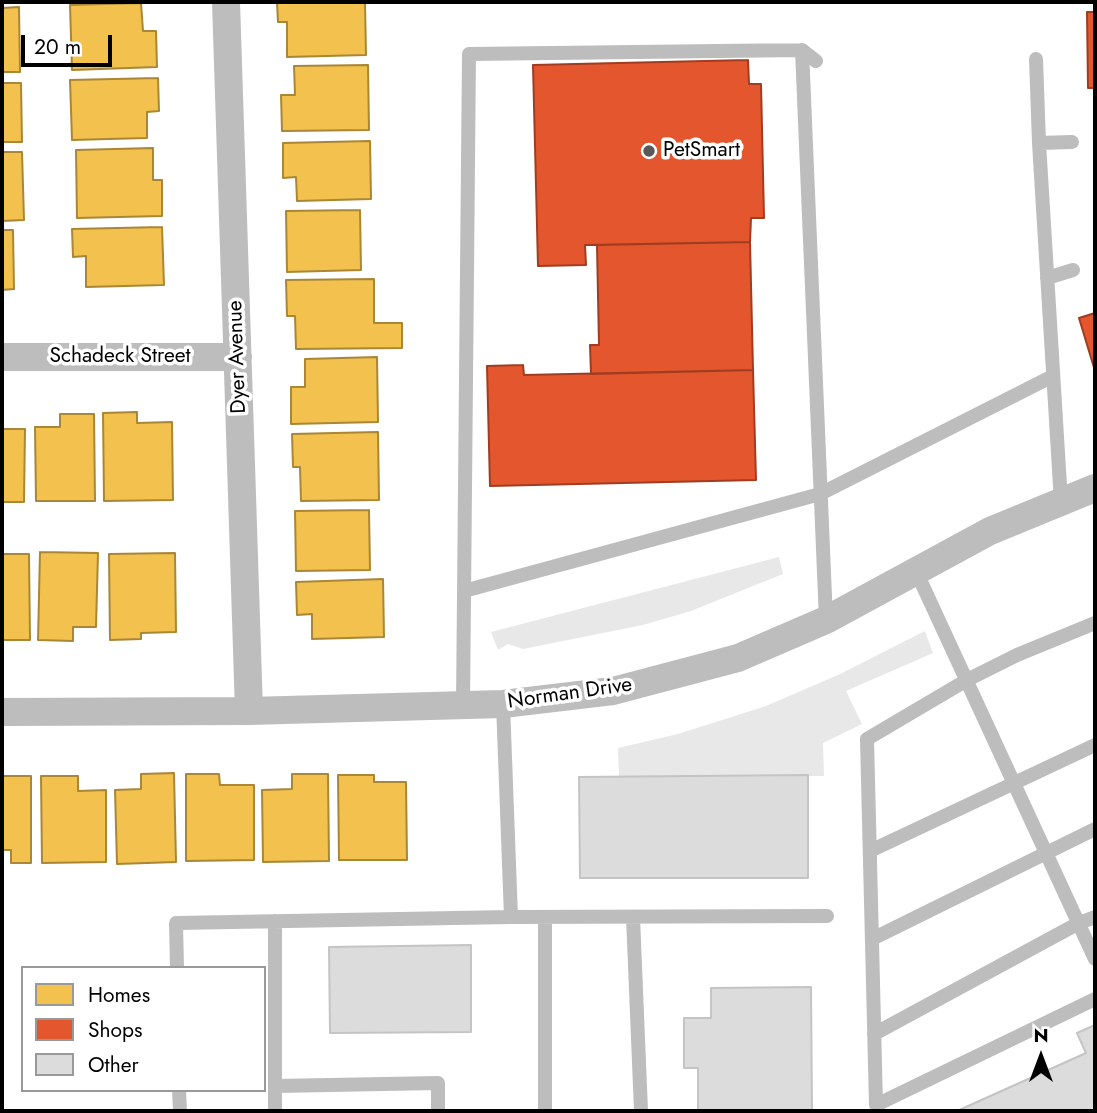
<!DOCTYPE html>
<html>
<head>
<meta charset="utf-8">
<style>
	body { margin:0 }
	#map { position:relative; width:1097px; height:1113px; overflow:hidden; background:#fff; font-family:Jost,sans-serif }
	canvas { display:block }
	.frame { position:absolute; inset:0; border:4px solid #000; pointer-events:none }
	.legend { position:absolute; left:21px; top:966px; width:245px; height:126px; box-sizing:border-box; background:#fff; border:2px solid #999; margin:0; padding:9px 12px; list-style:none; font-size:21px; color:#000 }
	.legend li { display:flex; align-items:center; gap:14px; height:35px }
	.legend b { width:35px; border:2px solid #999 }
	.north { position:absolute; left:1006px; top:1022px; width:70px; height:70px; -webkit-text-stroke:5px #fff; paint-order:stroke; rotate:0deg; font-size:19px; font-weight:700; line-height:28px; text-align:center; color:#000 }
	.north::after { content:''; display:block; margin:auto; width:24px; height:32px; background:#000; clip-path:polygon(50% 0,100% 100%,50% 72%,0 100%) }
	.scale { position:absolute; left:21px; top:35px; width:91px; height:32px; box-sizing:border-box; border:4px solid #000; border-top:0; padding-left:9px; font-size:21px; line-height:24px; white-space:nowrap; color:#000; -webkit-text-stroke:5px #fff; paint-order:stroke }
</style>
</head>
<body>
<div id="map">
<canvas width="1097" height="1113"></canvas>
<div class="frame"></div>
<ul class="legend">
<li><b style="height:19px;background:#f2c14e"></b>Homes</li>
<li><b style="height:19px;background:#e4572e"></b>Shops</li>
<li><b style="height:19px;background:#dcdcdc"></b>Other</li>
</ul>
<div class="north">N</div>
<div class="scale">20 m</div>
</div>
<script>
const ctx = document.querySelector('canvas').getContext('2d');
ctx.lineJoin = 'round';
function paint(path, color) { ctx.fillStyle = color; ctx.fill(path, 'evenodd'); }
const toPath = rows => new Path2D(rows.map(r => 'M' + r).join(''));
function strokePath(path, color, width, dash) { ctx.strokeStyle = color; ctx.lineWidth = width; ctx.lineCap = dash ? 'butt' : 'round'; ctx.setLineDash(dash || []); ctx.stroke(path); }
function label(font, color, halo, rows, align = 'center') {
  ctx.font = font + ' Jost,sans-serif'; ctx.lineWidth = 7; ctx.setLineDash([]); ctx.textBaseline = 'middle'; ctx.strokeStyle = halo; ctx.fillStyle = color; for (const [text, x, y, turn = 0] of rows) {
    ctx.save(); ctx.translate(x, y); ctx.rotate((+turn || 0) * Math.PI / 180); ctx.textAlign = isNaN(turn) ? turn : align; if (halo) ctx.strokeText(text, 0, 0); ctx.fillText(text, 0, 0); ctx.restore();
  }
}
paint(toPath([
	[779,557,783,574,691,611,643,625,523,649,508,644,498,650,491,632],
	[925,631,933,653,846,691,862,724,823,743,824,776,619,777,618,748,678,734,766,706,838,675]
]), '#e8e8e8');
const homes = toPath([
	[277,2,365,2,366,55,287,57,287,22,278,22,277,2],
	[141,3,143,31,156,31,157,67,72,70,70,5,141,3],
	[19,7,20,72,2,72,2,8,19,7],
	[368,65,369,130,282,131,281,95,295,95,294,66,368,65],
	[158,78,159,111,147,112,147,138,72,140,70,80,158,78],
	[2,83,21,83,22,142,2,142,2,83],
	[370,141,371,199,297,201,296,177,283,178,283,143,370,141],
	[153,148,153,180,162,180,162,216,77,218,76,150,153,148],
	[2,152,22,152,24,220,2,221,2,152],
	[360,210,361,270,287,272,286,211,360,210],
	[162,227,164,285,86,287,86,256,73,257,72,229,162,227],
	[2,230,13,230,14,289,2,290,2,230],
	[374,279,374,323,402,323,402,348,296,349,295,316,287,316,286,280,374,279],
	[377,357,378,422,291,424,291,387,305,387,305,359,377,357],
	[137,412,137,423,172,422,173,500,104,501,103,413,137,412],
	[60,414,94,414,95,501,36,501,35,427,60,427,60,414],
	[2,429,25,429,24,502,2,502,2,429],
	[378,432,379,500,301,501,300,467,293,467,292,434,378,432],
	[369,510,370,570,296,571,295,511,369,510],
	[40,552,98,553,96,627,73,627,73,641,38,640,40,552],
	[175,553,176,632,141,633,141,639,110,640,109,554,175,553],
	[2,554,29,554,30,640,2,640,2,554],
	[383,579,384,637,312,639,312,614,297,615,296,582,383,579],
	[174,773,176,862,117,864,115,790,141,789,141,774,174,773],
	[186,774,219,774,220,785,254,785,254,860,186,861,186,774],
	[292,774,328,774,329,861,263,862,262,790,292,789,292,774],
	[338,775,374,775,374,782,406,782,407,860,339,860,338,775],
	[2,776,31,776,31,863,11,863,11,850,2,850,2,776],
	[41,776,78,776,78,791,106,790,106,862,42,863,41,776]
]);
paint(homes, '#f2c14e');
strokePath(homes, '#a98737', 2);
const shops = toPath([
	[1087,12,1095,12,1095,88,1088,88,1087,12],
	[748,60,749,84,761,84,764,218,751,218,750,242,585,245,586,265,538,266,533,65,748,60],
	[750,242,753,370,591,374,590,345,599,345,597,245,750,242],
	[1095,313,1095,371,1079,318,1095,313],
	[523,365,524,375,753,370,756,480,490,486,487,366,523,365]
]);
paint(shops, '#e4572e');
strokePath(shops, '#a03d20', 2);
const building = toPath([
	[808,775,808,878,580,878,579,777,808,775],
	[471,945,471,1032,330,1033,329,947,471,945],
	[811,987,812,1111,698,1111,698,1068,684,1068,684,1018,711,1018,711,988,811,987],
	[1095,1025,1095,1111,957,1111,1086,1053,1077,1033,1095,1025]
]);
paint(building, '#dcdcdc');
strokePath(building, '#c4c4c4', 2);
strokePath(toPath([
	[1036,59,1039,143],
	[816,61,802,50,826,620],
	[1047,278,1073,270],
	[1061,502,1039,143,1072,142],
	[916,571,1095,959],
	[464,591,820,494,1053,376],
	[1095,623,1017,655,967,680,867,739,876,1105,1095,999],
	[463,705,469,54,802,50],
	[870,851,1095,745],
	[511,917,827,916],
	[633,917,641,1111],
	[275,921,275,1086,438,1083,438,1111],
	[872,939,1095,829],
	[177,968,176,923,511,917,503,704],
	[874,1034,1079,923,1095,917],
	[275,1086,275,1111],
	[179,1090,180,1111],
	[545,1111,545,917]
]), '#bdbdbd', 14);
strokePath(toPath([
	[226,2,249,711],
	[2,357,238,357],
	[2,712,249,711,503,704,613,691,738,658,826,620,990,531,1095,488]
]), '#bdbdbd', 28);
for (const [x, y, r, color] of [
	[649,151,7,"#595959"]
]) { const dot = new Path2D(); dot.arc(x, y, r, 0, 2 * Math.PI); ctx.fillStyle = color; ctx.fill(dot); strokePath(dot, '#fff', 2.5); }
label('21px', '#000', '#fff', [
	["PetSmart",663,151]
], 'left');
label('21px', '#000', '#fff', [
	["Schadeck Street",120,357],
	["Dyer Avenue",238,357,-92],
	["Norman Drive",570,694,-8]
]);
</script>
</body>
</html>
